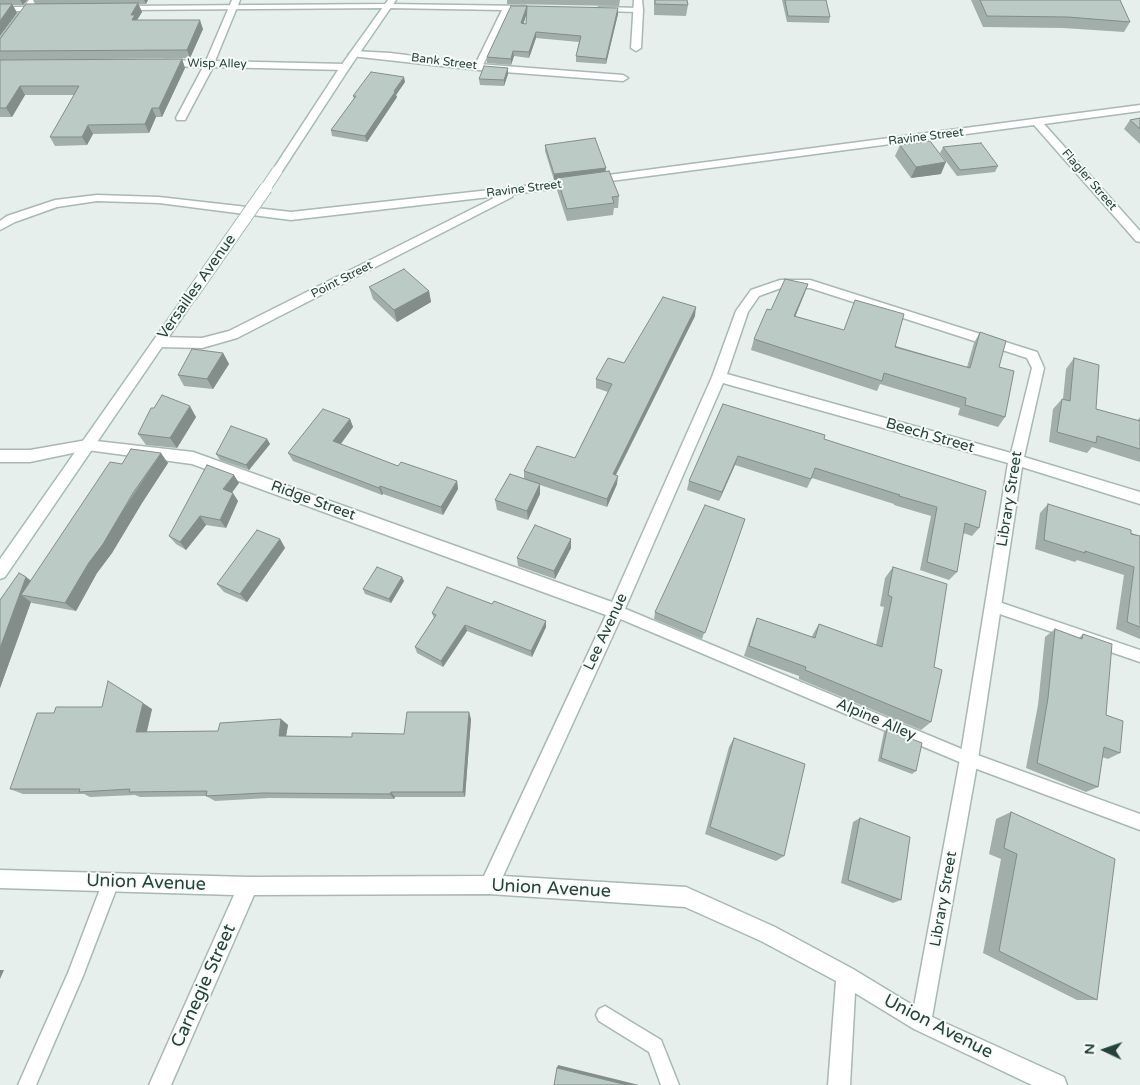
<!DOCTYPE html>
<html>
<head>
<meta charset="utf-8">
<style>
	body { margin:0 }
	#map { position:relative; width:1140px; height:1085px; overflow:hidden; background:#e6efeb; font-family:"Varela Round",sans-serif }
	canvas { display:block }
	.north { position:absolute; left:1080px; top:1025px; width:50px; height:50px; -webkit-text-stroke:4px #f7fbf9; paint-order:stroke; rotate:273deg; font-size:14px; font-weight:700; line-height:20px; text-align:center; color:#24423a }
	.north::after { content:''; display:block; margin:auto; width:18px; height:22px; background:#24423a; clip-path:polygon(50% 0,100% 100%,50% 72%,0 100%) }
</style>
</head>
<body>
<div id="map">
<canvas width="1140" height="1085"></canvas>
<div class="north">N</div>
</div>
<script>
const ctx = document.querySelector('canvas').getContext('2d');
ctx.lineJoin = 'round';
const toPath = rows => new Path2D(rows.map(r => 'M' + r).join(''));
function strokePath(path, color, width, dash) { ctx.strokeStyle = color; ctx.lineWidth = width; ctx.lineCap = dash ? 'butt' : 'round'; ctx.setLineDash(dash || []); ctx.stroke(path); }
function paint(path, color) { ctx.fillStyle = color; ctx.fill(path, 'evenodd'); }
function label(font, color, halo, rows, align = 'center') {
  ctx.font = font + ' "Varela Round",sans-serif'; ctx.lineWidth = 4; ctx.setLineDash([]); ctx.textBaseline = 'middle'; ctx.strokeStyle = halo; ctx.fillStyle = color; for (const [text, x, y, turn = 0] of rows) {
    ctx.save(); ctx.translate(x, y); ctx.rotate((+turn || 0) * Math.PI / 180); ctx.textAlign = isNaN(turn) ? turn : align; if (halo) ctx.strokeText(text, 0, 0); ctx.fillText(text, 0, 0); ctx.restore();
  }
}
const lane = toPath([
	[388,4,525,6,529,8,525,10,510,10,482,67,478,69,474,67,502,10,388,8,125,10,121,8,125,6,388,4],
	[0,7,37,7,41,9,37,11,0,11,0,7],
	[599,7,639,8,643,10,639,12,602,11,599,11,599,7],
	[993,600,1140,650,1140,662,988,610,986,606,988,602,993,600],
	[616,605,969,752,1140,814,1140,830,969,766,611,615,609,611,611,607,616,605],
	[111,874,117,876,119,882,83,976,36,1085,18,1085,68,973,105,876,111,874],
	[605,1006,661,1040,679,1085,661,1085,649,1052,599,1021,596,1015,599,1009,605,1006]
]);
const street = toPath([
	[29,0,37,0,3,47,0,48,0,39,29,0],
	[232,0,240,0,215,61,345,64,350,67,345,70,213,67,186,118,185,120,177,120,176,118,203,67,164,66,159,63,164,60,206,61,232,0],
	[634,0,642,0,643,10,641,48,636,51,631,48,634,0],
	[354,51,390,53,478,64,623,75,628,78,623,81,478,70,351,56,349,54,354,51],
	[1140,105,1140,111,1044,124,1140,231,1140,242,1136,241,1034,125,513,194,512,197,237,338,202,348,159,347,155,345,153,342,155,339,159,337,202,338,229,331,498,196,291,220,159,203,97,201,57,207,15,222,0,230,0,221,7,216,55,200,97,195,159,197,291,212,517,187,1140,105],
	[780,280,810,280,1037,352,1044,368,1024,457,1140,492,1140,504,1022,467,978,759,932,1017,1064,1077,1067,1085,1032,1085,914,1029,855,993,850,1085,828,1085,836,981,761,941,685,907,489,894,254,895,171,1085,149,1085,234,895,0,888,0,870,248,877,484,876,606,615,192,464,87,450,30,462,0,462,0,450,30,450,87,440,193,452,612,602,712,377,736,311,751,290,780,280],
	[781,288,810,288,1027,358,1032,368,1011,453,727,374,748,312,759,296,781,288],
	[723,383,1008,463,960,759,914,1006,853,969,775,927,686,887,503,876,624,611,723,383]
]);
const secondary = toPath([
	[388,0,396,0,350,67,281,173,273,173,272,171,340,67,388,0],
	[190,293,196,297,194,300,5,577,0,579,0,559,186,294,190,293]
]);
strokePath(lane, '#a8b8b2', 3);
strokePath(street, '#a8b8b2', 3);
strokePath(secondary, '#a4bbb3', 3);
paint(lane, '#fff');
paint(street, '#fff');
paint(secondary, '#fff');
const secondaryBridgeFar1 = toPath([
	[265,189,277,171]
]);
const secondaryBridge = toPath([
	[190,297,266,188]
]);
strokePath(secondaryBridgeFar1, '#a4bbb3', 12, []);
strokePath(secondaryBridge, '#a4bbb3', 14, []);
strokePath(secondaryBridgeFar1, '#fff', 10);
strokePath(secondaryBridge, '#fff', 12);
paint(toPath([
	[0,0,27,0,23,5,13,5,17,13,0,36],
	[33,0,148,0,146,4,138,4,142,12,137,20,203,29,190,58,0,60,0,39,35,4],
	[507,0,620,0,619,6,507,4],
	[654,0,687,0,688,5,686,16,654,15],
	[782,0,826,0,830,17,829,23,787,22],
	[971,0,1120,0,1130,22,1124,32,1063,28,983,27],
	[618,8,618,14,606,64,576,62,576,56,579,42,536,38,529,58,514,56,511,65,487,63,487,57,527,11],
	[527,13,526,24,523,24],
	[182,59,185,68,162,117,156,117,149,133,93,134,87,145,55,146,50,137,74,95,25,95,12,117,0,117,0,60],
	[508,68,508,74,504,86,480,85,479,79],
	[405,82,396,95,397,97,367,142,332,136,331,130,354,99,353,96],
	[1140,118,1140,144,1124,129,1130,120],
	[545,145,606,168,605,172,619,196,618,208,614,208,613,215,567,221,557,190,557,180,554,180,545,151],
	[900,145,941,174,911,178,895,156],
	[943,147,998,166,995,172,957,176,940,153],
	[808,284,804,295,795,316,967,367,974,343,980,332,999,367,1005,417,998,427,958,415,960,408,880,384,877,391,751,350,754,339,771,310],
	[369,287,429,291,431,302,397,322,373,299],
	[695,316,616,475,617,484,607,507,540,485,540,494,528,520,497,510,495,500,524,479,524,471,575,458,608,392,596,388,596,379,624,363],
	[223,353,229,364,213,389,184,386,178,375],
	[1074,358,1096,409,1137,421,1140,417,1140,462,1092,447,1087,453,1049,442,1053,409,1062,399,1063,399,1066,369],
	[723,404,979,528,972,536,963,533,957,572,949,580,920,570,931,516,894,505,894,504,812,478,807,488,735,465,719,501,687,490,689,481],
	[154,408,196,417,177,448,146,445,138,434],
	[350,419,353,427,341,444,398,466,457,481,458,489,443,515,383,494,382,495,293,461,288,453],
	[267,439,270,444,249,470,220,460,216,454],
	[168,463,142,503,112,553,97,573,76,611,32,603,31,602,0,688,0,600,26,577,31,581,122,464],
	[239,483,232,493,238,501,226,528,206,525,186,550,176,544,169,536],
	[1048,504,1140,536,1140,639,1116,629,1124,575,1077,560,1075,562,1035,549,1040,513],
	[745,519,702,639,654,619,655,612],
	[280,539,285,548,247,602,224,592,217,584],
	[571,539,571,548,555,579,518,566,517,558],
	[893,567,934,667,931,722,921,730,799,679,799,676,744,656,753,628,757,618,812,637,813,634,819,624,876,645,884,607,880,606,885,578],
	[404,581,391,603,365,594,363,589],
	[492,604,546,621,546,627,532,657,467,631,443,667,417,653,415,647,434,618,432,613],
	[1055,629,1079,638,1083,634,1106,715,1120,753,1108,759,1102,757,1098,787,1086,792,1026,768,1038,705,1045,637],
	[152,709,147,732,218,731,281,719,288,725,286,736,352,737,404,734,471,719,465,797,395,797,394,799,269,798,215,801,206,796,140,797,135,795,90,797,84,794,23,794,10,789,54,713],
	[887,729,916,771,912,774,878,761,884,732],
	[734,738,784,856,776,861,705,834,729,747],
	[1011,812,1097,1000,1077,1000,983,953,1001,859,989,854,996,819],
	[860,818,901,900,893,903,841,883,853,822]
]), '#a1aea9');
paint(toPath([
	[20,0,27,0,23,5],
	[144,0,148,0,146,4],
	[138,3,142,12,137,20,132,20,131,15],
	[12,4,17,13,0,36,0,21],
	[527,6,527,12,522,29,521,23],
	[618,8,618,14,606,64,606,59],
	[200,20,203,29,190,58,187,50],
	[536,32,536,38,529,58,529,52],
	[513,51,514,56,511,65,511,59],
	[182,59,185,68,162,117,159,108],
	[508,68,508,74,504,86,504,80],
	[404,77,405,82,396,95,397,97,367,142,365,136],
	[20,86,25,95,12,117,6,108],
	[152,108,156,117,149,133,145,124],
	[88,125,93,134,87,145,82,137],
	[946,162,941,174,911,178,916,167],
	[606,168,605,173,554,180,554,174],
	[808,284,804,295,791,327,794,316],
	[429,291,431,302,397,322,394,310],
	[696,307,695,316,612,482,613,474],
	[223,353,229,364,213,389,207,379],
	[190,406,196,417,177,448,170,438],
	[350,419,353,427,337,449,333,441],
	[267,439,270,444,249,470,246,465],
	[161,453,168,463,142,503,112,553,97,573,76,611,65,603,88,564],
	[738,456,735,465,719,501,722,492],
	[234,475,239,483,228,497,223,489],
	[618,476,617,484,607,507,607,499],
	[457,481,458,489,443,515,441,507],
	[540,484,540,494,528,520,527,511],
	[380,486,383,494,382,495,379,488],
	[233,493,238,501,226,528,220,520],
	[200,516,206,525,186,550,180,542],
	[280,539,285,548,247,602,240,594],
	[571,539,571,548,555,579,554,571],
	[26,577,37,585,21,595,31,602,0,688,0,648],
	[402,577,404,581,391,603,389,599],
	[546,621,546,627,532,657,531,651],
	[465,625,467,631,443,667,441,661],
	[143,703,152,709,145,738,136,732],
	[469,712,471,719,465,797,463,792],
	[281,719,288,725,285,742,279,736],
	[391,792,395,797,394,799,390,794],
	[0,970,4,970,0,979],
	[558,1065,639,1085,627,1085,557,1068]
]), '#838d89');
const building = toPath([
	[655,0,687,0,688,5,655,4,655,0],
	[785,0,826,0,830,17,788,16,785,0],
	[980,0,1120,0,1130,22,1068,17,987,16,980,0],
	[138,3,131,15,135,15,132,20,200,20,187,50,0,51,0,39,26,4,138,3],
	[0,4,12,4,0,21,0,4],
	[511,6,527,6,521,23,526,24,527,6,618,8,606,59,576,56,581,36,536,32,529,52,513,51,511,59,487,57,511,6],
	[182,59,159,108,152,108,145,124,88,125,82,137,50,137,79,86,20,86,6,108,0,108,0,60,182,59],
	[484,66,508,68,504,80,479,79,484,66],
	[371,72,404,77,394,91,395,92,365,136,331,130,356,96,353,96,371,72],
	[1140,118,1140,129,1130,120,1140,118],
	[595,138,606,168,554,174,545,145,595,138],
	[930,141,946,162,916,167,900,145,930,141],
	[981,143,998,166,960,170,943,147,981,143],
	[609,171,619,196,612,197,614,203,567,209,557,178,609,171],
	[404,269,429,291,394,310,369,287,404,269],
	[785,279,808,284,794,316,844,330,855,300,904,314,895,347,970,368,980,332,1006,341,999,367,1014,371,1005,417,965,405,966,398,884,373,882,381,754,339,767,309,771,310,785,279],
	[663,297,696,307,613,474,618,476,607,499,524,471,537,446,575,458,612,384,596,379,608,358,624,363,663,297],
	[192,349,223,353,207,379,178,375,192,349],
	[1074,358,1099,365,1096,409,1140,421,1140,449,1097,436,1096,443,1057,432,1062,399,1070,401,1074,358],
	[162,395,190,406,170,438,138,434,151,408,154,408,162,395],
	[723,404,825,435,824,439,986,491,979,528,965,523,957,572,927,562,937,507,899,496,900,495,815,468,811,479,738,456,722,492,689,481,723,404],
	[323,409,350,419,333,441,398,466,401,462,457,481,441,507,380,486,379,488,288,453,323,409],
	[231,426,267,439,246,465,216,454,231,426],
	[131,449,161,453,133,493,103,544,88,564,65,603,21,595,110,462,122,464,131,449],
	[207,465,234,475,223,489,233,493,220,520,200,516,180,542,169,536,207,465],
	[510,474,540,484,527,511,495,500,510,474],
	[1048,504,1131,530,1131,534,1140,536,1140,627,1127,622,1134,567,1085,551,1085,553,1044,540,1048,504],
	[705,505,745,519,705,633,655,612,705,505],
	[535,525,571,539,554,571,517,558,535,525],
	[257,530,280,539,240,594,217,584,257,530],
	[377,567,402,577,389,599,363,589,377,567],
	[893,567,947,584,934,667,942,670,931,722,805,670,806,667,749,646,757,618,815,638,819,624,882,647,892,597,888,595,893,567],
	[19,573,26,577,0,648,0,600,19,573],
	[447,587,492,604,494,601,546,621,531,651,465,625,441,661,415,647,436,615,432,613,447,587],
	[1055,629,1082,639,1083,634,1112,644,1106,715,1123,721,1120,753,1104,747,1098,787,1037,763,1048,698,1055,629],
	[108,681,143,703,136,732,218,731,220,723,281,719,279,736,352,737,352,733,404,734,407,712,469,712,463,792,391,792,390,794,262,793,206,796,207,791,129,792,130,789,79,792,80,789,10,789,37,713,54,713,56,707,102,707,108,681],
	[887,729,922,743,916,771,881,758,887,729],
	[734,738,805,764,784,856,710,827,734,738],
	[1011,812,1115,859,1097,1000,999,951,1017,854,1004,848,1011,812],
	[860,818,910,837,901,900,848,880,860,818],
	[557,1068,627,1085,554,1085,557,1068]
]);
paint(building, '#bbcac4');
strokePath(building, '#838d89', 1);
label('12px', '#24423a', '#f7fbf9', [
	["Bank Street",444,62,7],
	["Wisp Alley",217,64,1],
	["Ravine Street",926,137,-7],
	["Flagler Street",1089,180,49],
	["Ravine Street",524,189,-7],
	["Point Street",342,280,-27]
]);
label('15px', '#24423a', '#f7fbf9', [
	["Versailles Avenue",197,287,-55],
	["Beech Street",930,436,16],
	["Library Street",1010,499,-81],
	["Ridge Street",313,501,20],
	["Lee Avenue",606,632,-65],
	["Alpine Alley",876,720,23],
	["Library Street",944,899,-80]
]);
label('18px', '#24423a', '#f7fbf9', [
	["Union Avenue",146,883,2],
	["Union Avenue",551,889,3],
	["Carnegie Street",204,986,-66],
	["Union Avenue",938,1027,27]
]);
</script>
</body>
</html>
